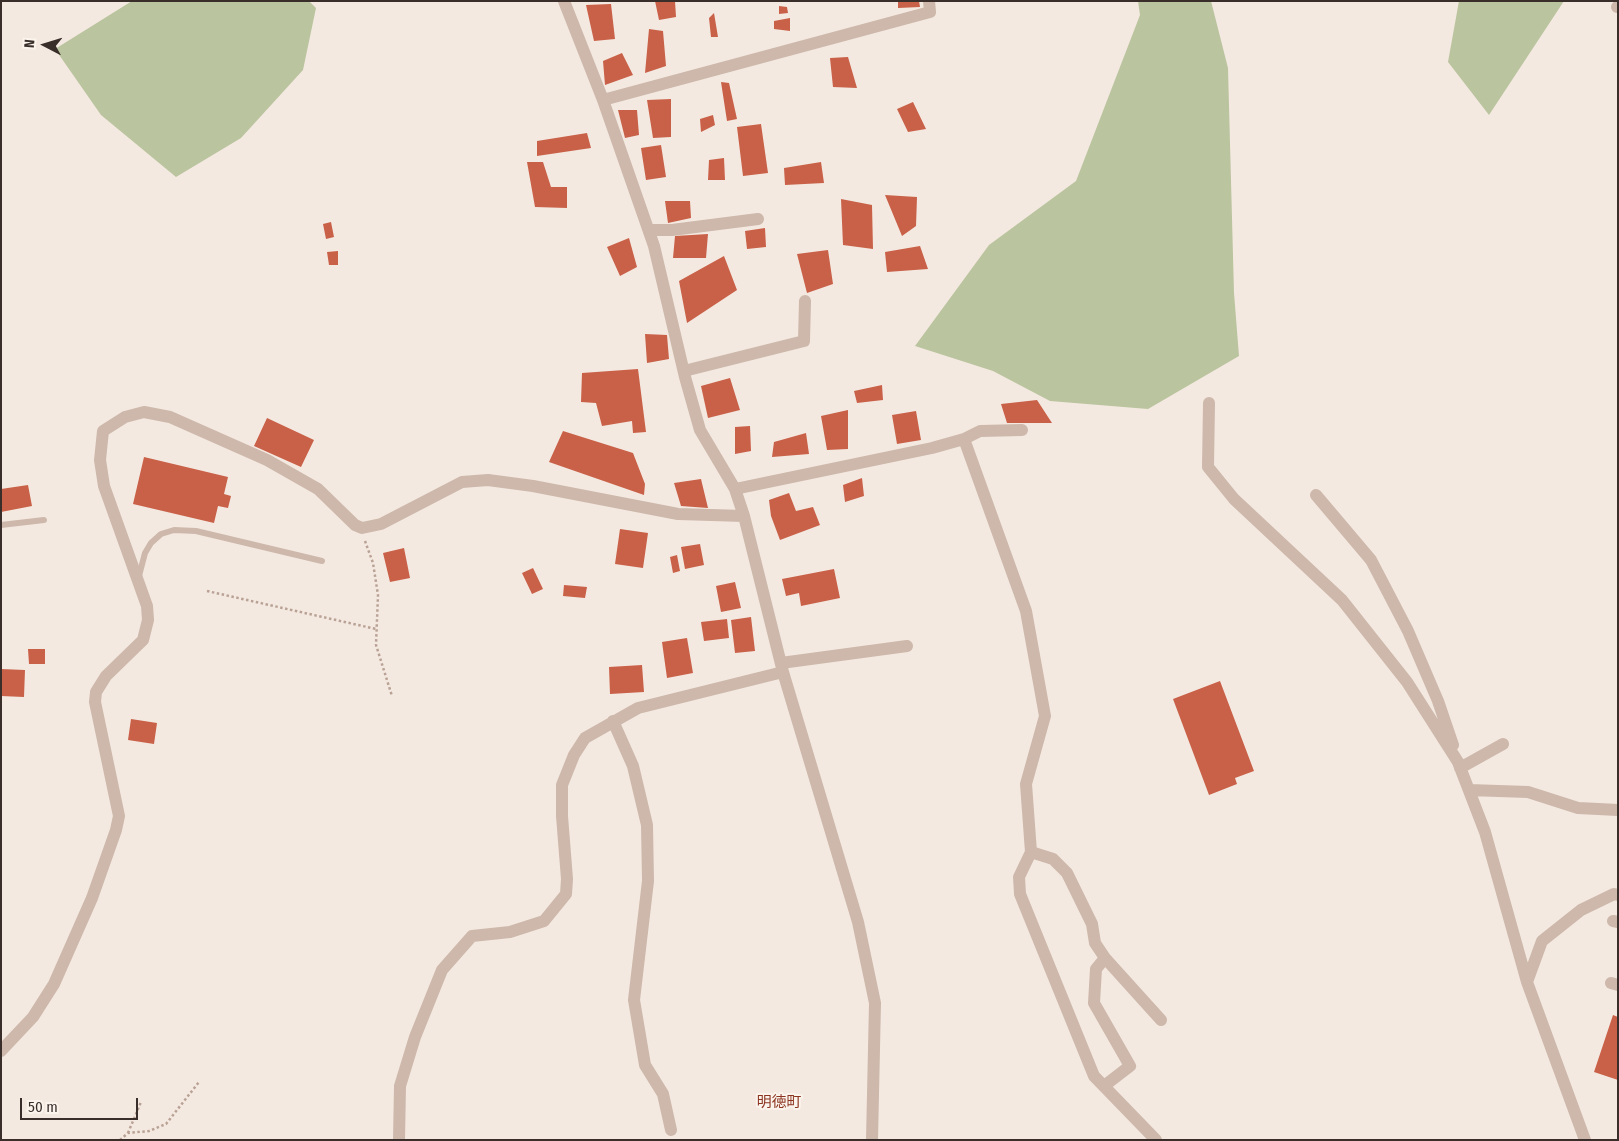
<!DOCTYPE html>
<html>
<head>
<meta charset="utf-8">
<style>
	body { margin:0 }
	#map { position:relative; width:1619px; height:1141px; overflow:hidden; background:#f4e9e0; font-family:"Fira Sans Condensed",sans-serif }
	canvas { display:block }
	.frame { position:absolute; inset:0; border:2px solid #3a2e2a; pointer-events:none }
	.north { position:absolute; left:20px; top:20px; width:50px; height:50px; -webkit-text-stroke:4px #fbf4ed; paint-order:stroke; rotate:275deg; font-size:14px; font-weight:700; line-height:20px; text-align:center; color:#3a2e2a }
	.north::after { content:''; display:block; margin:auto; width:18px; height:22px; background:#3a2e2a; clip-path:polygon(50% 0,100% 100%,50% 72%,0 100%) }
	.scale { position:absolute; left:20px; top:1098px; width:118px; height:22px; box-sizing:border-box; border:2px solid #3a2e2a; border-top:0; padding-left:6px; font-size:15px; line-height:18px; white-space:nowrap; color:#3a2e2a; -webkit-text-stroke:4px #fbf4ed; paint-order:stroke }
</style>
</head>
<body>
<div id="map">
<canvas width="1619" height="1141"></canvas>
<div class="frame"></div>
<div class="north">N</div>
<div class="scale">50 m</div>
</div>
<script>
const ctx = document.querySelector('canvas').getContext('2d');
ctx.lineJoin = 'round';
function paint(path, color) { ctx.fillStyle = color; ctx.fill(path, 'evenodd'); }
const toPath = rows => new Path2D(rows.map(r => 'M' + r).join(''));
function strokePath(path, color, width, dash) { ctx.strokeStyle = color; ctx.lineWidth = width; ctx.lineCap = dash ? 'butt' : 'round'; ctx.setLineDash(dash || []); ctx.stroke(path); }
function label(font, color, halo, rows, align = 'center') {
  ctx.font = font + ' "Fira Sans Condensed","Noto Sans JP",sans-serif'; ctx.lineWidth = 4; ctx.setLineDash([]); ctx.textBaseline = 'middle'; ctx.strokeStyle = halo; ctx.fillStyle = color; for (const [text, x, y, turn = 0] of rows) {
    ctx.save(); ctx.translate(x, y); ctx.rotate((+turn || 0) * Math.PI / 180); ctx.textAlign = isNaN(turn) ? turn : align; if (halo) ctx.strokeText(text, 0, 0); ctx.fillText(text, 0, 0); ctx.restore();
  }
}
paint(toPath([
	[132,1,309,1,316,8,303,70,241,138,176,177,101,115,55,49],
	[1138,1,1211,1,1228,68,1234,293,1239,356,1148,409,1050,401,993,371,915,346,989,245,1076,181,1140,15],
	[1459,1,1564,1,1489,115,1448,62]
]), '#bac49f');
paint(toPath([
	[655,1,675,1,676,17,659,20],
	[898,1,919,1,920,7,898,8],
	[611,4,615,39,594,41,586,5],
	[779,6,787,7,788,13,779,14],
	[714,13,718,37,711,37,709,18],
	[790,18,790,31,774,29,774,21],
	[649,29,663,31,666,66,645,73],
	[622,53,633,75,605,85,603,61],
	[848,57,857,88,833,87,830,58],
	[721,82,729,83,737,119,727,121],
	[671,99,671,137,653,138,647,100],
	[913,102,926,129,908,132,897,109],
	[618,110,637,110,639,135,625,138],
	[713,115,715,125,701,132,700,119],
	[761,124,768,173,743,176,737,127],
	[587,133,591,148,537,156,537,141],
	[661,145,666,177,646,180,641,148],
	[724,158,725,180,708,180,709,160],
	[527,162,543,162,551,187,567,187,567,208,535,207],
	[821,162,824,183,785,185,784,168],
	[885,195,917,197,916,226,902,236],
	[841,199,872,205,873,249,843,245],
	[665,201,690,201,691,218,668,223],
	[331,222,334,237,326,239,323,224],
	[765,228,766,247,747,249,745,231],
	[708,234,706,258,673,258,675,236],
	[629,238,637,267,620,276,607,247],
	[920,246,928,269,887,272,885,252],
	[828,250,833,284,807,293,797,254],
	[338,251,338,265,329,265,327,252],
	[724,256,737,290,687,323,679,281],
	[645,334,667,335,669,359,647,363],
	[638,369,646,432,633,433,632,421,602,426,596,403,581,402,582,373],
	[730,378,740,410,708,418,701,386],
	[882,385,883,400,857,403,854,391],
	[1037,400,1052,423,1007,423,1001,404],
	[848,410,848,449,827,450,821,416],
	[916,411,921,440,897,444,892,415],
	[267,418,314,440,301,467,254,446],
	[750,426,751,451,735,454,735,427],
	[563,431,633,453,645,484,644,495,549,462],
	[806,433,809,454,772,457,774,442],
	[144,457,228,477,224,494,231,496,228,508,218,506,214,523,133,504],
	[862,478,864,496,845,502,843,485],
	[701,479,708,508,681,506,674,483],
	[28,485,32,506,1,512,1,489],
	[789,493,796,511,813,507,820,525,780,540,771,516,769,500],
	[620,529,648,533,643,568,615,564],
	[700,544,704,565,685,569,681,547],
	[404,548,410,578,390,582,383,553],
	[677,555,680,571,673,573,670,557],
	[533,568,543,589,532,594,522,573],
	[834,569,840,598,801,606,799,593,786,596,782,579],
	[735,582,741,608,721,612,716,586],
	[564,585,587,587,585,598,563,596],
	[751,617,755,651,735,653,731,620],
	[727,619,729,638,704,641,701,622],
	[687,638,693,673,667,678,662,642],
	[28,649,45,649,45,664,29,664],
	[642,665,644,692,610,694,609,667],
	[1,669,25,670,24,697,1,696],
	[1220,681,1254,771,1235,778,1237,784,1209,795,1173,699],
	[131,719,157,723,154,744,128,740],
	[1613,1015,1618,1017,1618,1080,1594,1072]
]), '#c96048');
strokePath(toPath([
	[365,541,373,563,378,595,376,645,392,696],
	[207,591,376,629],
	[128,1133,141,1102],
	[120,1140,128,1133,149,1131,166,1124,199,1082]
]), '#b9a295', 2.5, [2.5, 2.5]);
strokePath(toPath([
	[1,525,44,520],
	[139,576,145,553,151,543,161,534,174,530,196,531,322,561]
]), '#cdb8ab', 6);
strokePath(toPath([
	[564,1,603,100,654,246,685,377,700,430,735,489,744,516,783,672,858,922,875,1003,872,1140],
	[1617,7,1618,7],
	[603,100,930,12,929,1],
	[649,230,672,230,758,219],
	[684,371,804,341,805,301],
	[1209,403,1208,467,1234,499,1342,600,1407,682,1458,762,1485,832,1527,982],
	[964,439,980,431,1022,430],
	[735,489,932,448,964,439,1026,611,1045,716,1026,784,1031,852,1019,877,1020,894,1094,1076,1156,1140],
	[1316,495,1371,560,1408,631,1438,701,1453,745],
	[781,663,907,646],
	[613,721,633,766,647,825,648,881,634,1000,645,1065,663,1094,671,1130],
	[1460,768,1503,744],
	[1469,790,1528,792,1578,808,1618,810],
	[1031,852,1053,859,1067,873,1092,924,1095,943,1105,958,1096,969,1094,1003,1130,1066,1104,1086],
	[1613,921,1618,922],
	[1105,958,1161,1020],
	[1611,983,1618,985],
	[1,1051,33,1017,54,984,92,898,116,830,119,816,95,702,96,692,106,676,143,640,148,620,147,606,104,486,100,460,103,431,125,417,144,412,170,417,267,460,318,489,355,525,362,528,381,524,462,482,488,480,533,486,678,514,744,516],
	[399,1140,400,1086,415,1037,442,970,472,936,510,932,544,921,566,894,567,879,562,816,562,785,574,755,585,738,638,708,783,672],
	[1585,1140,1527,982,1542,941,1581,910,1614,894,1618,895]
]), '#cdb8ab', 12);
label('15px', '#8c3420', '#fbf4ed', [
	["明徳町",779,1103]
]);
</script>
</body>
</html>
